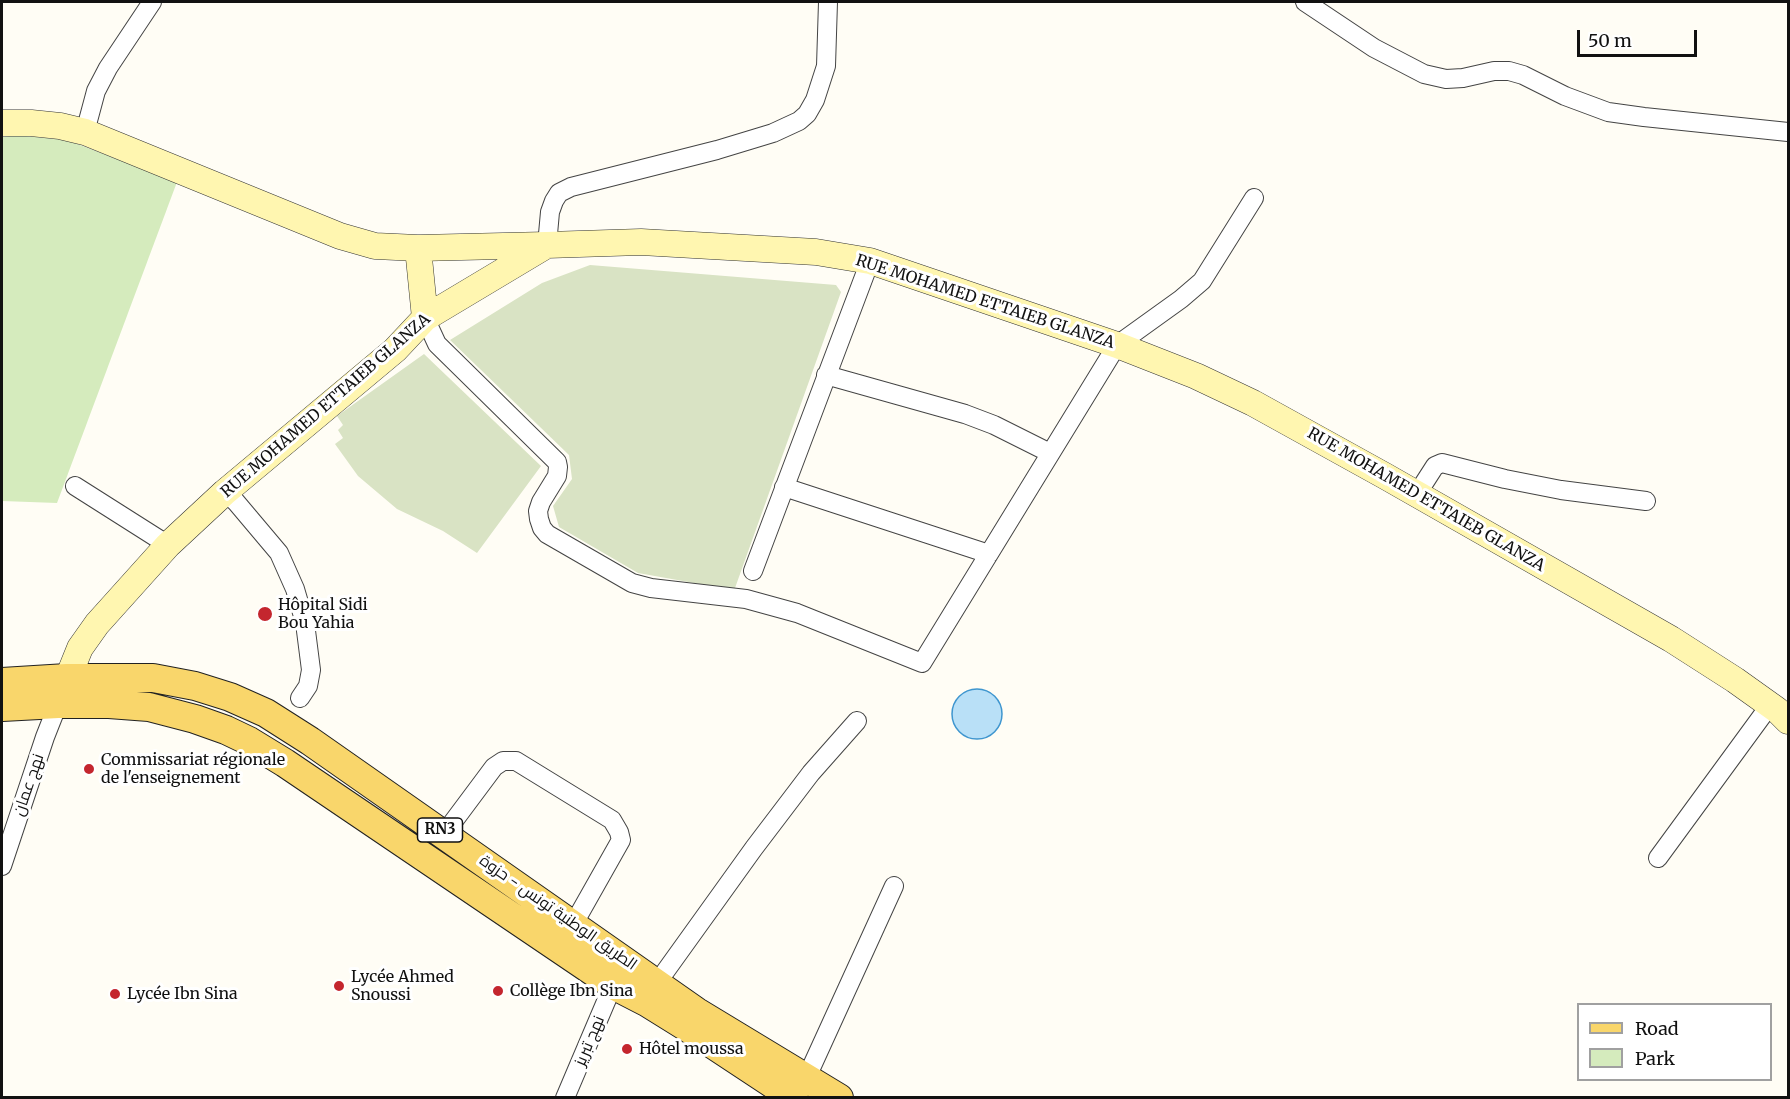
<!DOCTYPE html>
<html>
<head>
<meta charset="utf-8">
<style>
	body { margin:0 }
	#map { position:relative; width:1790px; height:1099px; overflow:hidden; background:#fffdf5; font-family:Merriweather,serif }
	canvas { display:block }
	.frame { position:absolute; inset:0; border:3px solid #111; pointer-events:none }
	.legend { position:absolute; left:1577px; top:1003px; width:195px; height:78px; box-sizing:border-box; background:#fff; border:2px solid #a0a0a0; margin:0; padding:8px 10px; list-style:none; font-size:18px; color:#111 }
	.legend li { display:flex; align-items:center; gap:12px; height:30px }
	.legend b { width:30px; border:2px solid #a0a0a0 }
	.scale { position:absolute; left:1577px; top:30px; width:120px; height:27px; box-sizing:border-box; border:3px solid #111; border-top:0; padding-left:8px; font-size:18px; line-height:21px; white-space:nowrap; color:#111; -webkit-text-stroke:4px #fff; paint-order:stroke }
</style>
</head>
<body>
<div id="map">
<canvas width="1790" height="1099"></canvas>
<div class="frame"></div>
<ul class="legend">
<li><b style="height:8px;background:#f9d66b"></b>Road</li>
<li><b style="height:16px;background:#d5ebbd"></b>Park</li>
</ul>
<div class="scale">50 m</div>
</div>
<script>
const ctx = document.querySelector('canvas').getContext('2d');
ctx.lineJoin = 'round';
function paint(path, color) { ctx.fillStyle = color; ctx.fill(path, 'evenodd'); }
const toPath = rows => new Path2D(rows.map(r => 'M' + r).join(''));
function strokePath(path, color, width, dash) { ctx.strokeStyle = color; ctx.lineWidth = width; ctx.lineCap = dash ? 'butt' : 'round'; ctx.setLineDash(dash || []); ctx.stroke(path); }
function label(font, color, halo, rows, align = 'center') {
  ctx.font = font + ' Merriweather,Cairo,serif'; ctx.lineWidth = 6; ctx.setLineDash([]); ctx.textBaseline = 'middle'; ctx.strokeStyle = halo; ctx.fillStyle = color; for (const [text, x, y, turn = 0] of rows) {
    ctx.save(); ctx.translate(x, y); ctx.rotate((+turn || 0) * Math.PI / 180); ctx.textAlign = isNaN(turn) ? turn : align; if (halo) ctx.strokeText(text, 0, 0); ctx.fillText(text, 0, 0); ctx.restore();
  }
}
paint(toPath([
	[16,135,67,140,177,182,57,503,2,501,2,137]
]), '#d5ebbd');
paint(toPath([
	[590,265,836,285,841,292,735,588,711,586,638,573,559,527,553,506,572,479,569,455,450,340,542,283],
	[424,354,541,466,477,553,443,531,397,509,358,476,335,444,343,438,338,430,343,425,337,416]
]), '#d9e3c4');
const water = toPath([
	'952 714a25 25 0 1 1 50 0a25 25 0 1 1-50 0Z'
]);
paint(water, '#b9e0f7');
strokePath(water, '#3f96cf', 1.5);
const street = toPath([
	[1305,2,1374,48,1424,74,1446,79,1463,78,1494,71,1509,71,1523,75,1565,96,1608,112,1644,117,1788,132],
	[85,132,96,91,108,68,152,2],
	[547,245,550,212,554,201,559,193,571,187,717,150,773,133,799,121,807,114,815,100,826,66,828,2],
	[425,318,437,344,557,462,558,467,557,476,541,502,538,511,539,519,542,528,547,534,632,583,651,588,746,599,797,613,922,663,1117,345,1181,299,1202,281,1254,198],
	[826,375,965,414,994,425,1050,453],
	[75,486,168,545],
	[784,487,989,554],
	[225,492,236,502,279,553,295,589,305,623,311,670,308,686,300,698],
	[1417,494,1435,466,1442,463,1505,479,1561,490,1646,501],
	[753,571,870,261],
	[444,834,494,767,503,761,516,761,612,820,619,832,621,840,573,925],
	[1658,858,1770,705],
	[2,866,45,737,58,704],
	[657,983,754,848,811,773,857,721],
	[806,1079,894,886],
	[565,1098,613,985]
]);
const secondary = toPath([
	[2,123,31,123,60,126,85,132,340,236,375,246,418,248,546,245],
	[418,248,425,318],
	[61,695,80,648,97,624,168,545,225,492,395,350,425,318,547,245,641,242,816,252,870,261,1117,345,1196,376,1253,403,1385,476,1671,639,1735,680,1777,710,1788,721]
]);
const primary = toPath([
	[2,682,67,678,153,678,195,686,230,697,266,713,310,741,697,1012,839,1098],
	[2,707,58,704,109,704,149,707,195,719,226,730,249,741,285,763,613,985,648,1003,685,1026,794,1098]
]);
strokePath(street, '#444', 20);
strokePath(secondary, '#333', 27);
strokePath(primary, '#222', 30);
strokePath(street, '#fff', 18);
strokePath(secondary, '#fff6b0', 26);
strokePath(primary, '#f9d66b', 28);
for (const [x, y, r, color] of [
	[265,614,8,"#c4262e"],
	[89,769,6,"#c4262e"],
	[339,986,6,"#c4262e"],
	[498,991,6,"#c4262e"],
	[115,994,6,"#c4262e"],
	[627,1049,6,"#c4262e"]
]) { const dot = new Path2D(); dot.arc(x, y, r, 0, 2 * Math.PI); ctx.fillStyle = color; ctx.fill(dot); strokePath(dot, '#fff', 2); }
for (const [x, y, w] of [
	[440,830,45]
]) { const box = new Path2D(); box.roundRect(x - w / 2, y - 12, w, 24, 4.5); ctx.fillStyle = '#fff'; ctx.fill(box); strokePath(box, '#111', 1.5); }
label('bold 15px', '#111', null, [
	["RN3",440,830]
]);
label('16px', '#111', '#fff', [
	["RUE MOHAMED ETTAIEB GLANZA",985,302,18],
	["RUE MOHAMED ETTAIEB GLANZA",326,406,-41],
	["RUE MOHAMED ETTAIEB GLANZA",1426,500,30],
	["نهج عمان",29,785,-71],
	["الطريق الوطنية تونس - حزوة",558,913,35],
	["نهج تبريز",590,1041,-67]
]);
label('16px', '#111', '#fff', [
	["Hôpital Sidi",278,605],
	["Bou Yahia",278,623],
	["Commissariat régionale",101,760],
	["de l'enseignement",101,778],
	["Lycée Ahmed",351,977],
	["Snoussi",351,995],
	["Collège Ibn Sina",510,991],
	["Lycée Ibn Sina",127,994],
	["Hôtel moussa",639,1049]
], 'left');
</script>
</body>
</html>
